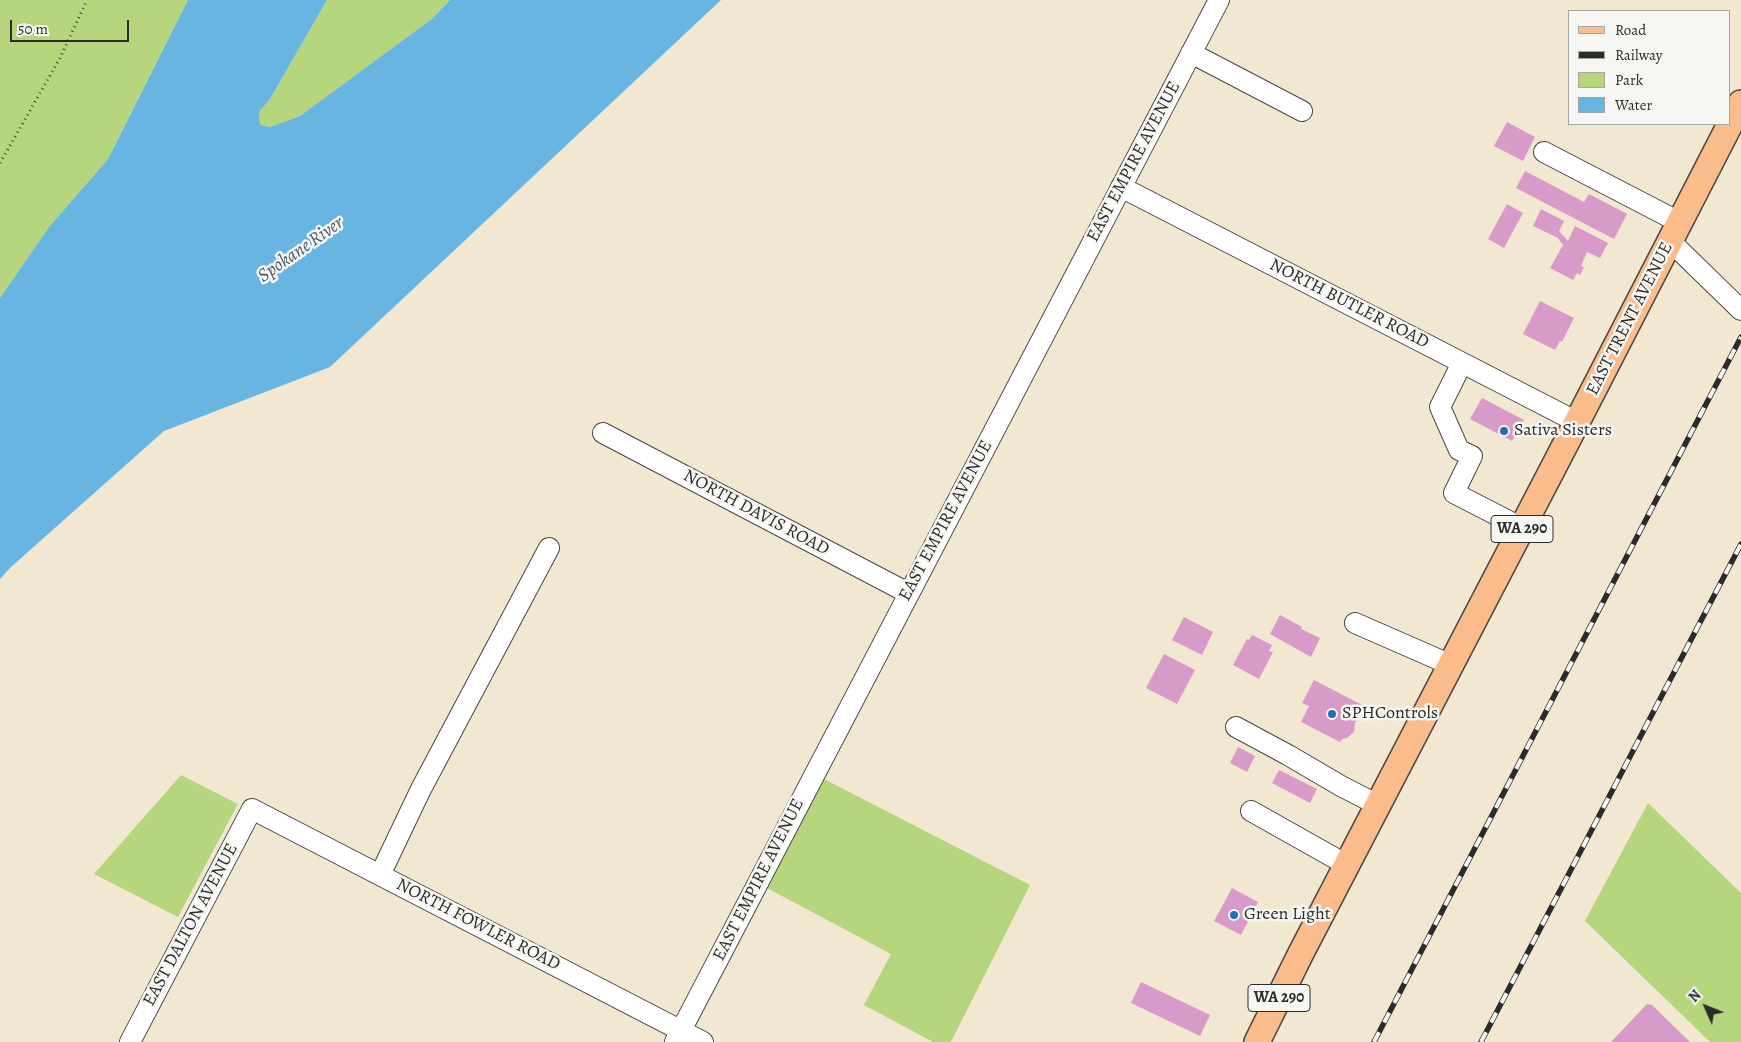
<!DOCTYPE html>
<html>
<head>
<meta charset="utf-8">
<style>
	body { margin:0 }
	#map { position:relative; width:1741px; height:1042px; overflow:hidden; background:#f2e7d1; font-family:Alegreya,serif }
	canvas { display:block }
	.legend { position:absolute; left:1568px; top:10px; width:162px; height:115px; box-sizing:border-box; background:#f6f6f2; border:1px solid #a5a5a2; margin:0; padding:6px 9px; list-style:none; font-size:15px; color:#2b2b2b }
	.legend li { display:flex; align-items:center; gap:10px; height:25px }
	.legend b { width:25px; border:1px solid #a5a5a2 }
	.north { position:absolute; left:1681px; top:982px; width:50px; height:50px; -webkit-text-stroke:4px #f6f6f2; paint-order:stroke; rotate:314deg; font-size:14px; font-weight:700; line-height:20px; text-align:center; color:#2b2b2b }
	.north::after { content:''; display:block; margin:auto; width:18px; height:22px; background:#2b2b2b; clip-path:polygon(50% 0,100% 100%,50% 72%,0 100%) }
	.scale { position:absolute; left:10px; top:20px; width:119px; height:22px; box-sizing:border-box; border:2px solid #2b2b2b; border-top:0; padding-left:6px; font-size:15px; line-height:18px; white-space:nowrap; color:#2b2b2b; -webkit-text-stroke:4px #f6f6f2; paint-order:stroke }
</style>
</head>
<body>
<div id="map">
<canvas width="1741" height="1042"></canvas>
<ul class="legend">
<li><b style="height:6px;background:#f9bc8a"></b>Road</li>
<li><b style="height:6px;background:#2b2b2b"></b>Railway</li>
<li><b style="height:14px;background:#b6d67e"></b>Park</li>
<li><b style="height:14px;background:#69b5e2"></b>Water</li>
</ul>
<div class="north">N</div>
<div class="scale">50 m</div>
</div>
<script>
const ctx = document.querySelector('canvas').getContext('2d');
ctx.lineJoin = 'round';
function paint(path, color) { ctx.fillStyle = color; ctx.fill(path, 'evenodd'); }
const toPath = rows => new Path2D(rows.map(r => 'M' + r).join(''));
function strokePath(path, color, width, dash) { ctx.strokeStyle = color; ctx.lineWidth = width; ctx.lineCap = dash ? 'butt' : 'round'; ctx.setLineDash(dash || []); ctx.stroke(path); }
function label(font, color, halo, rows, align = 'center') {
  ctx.font = font + ' Alegreya,serif'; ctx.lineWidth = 5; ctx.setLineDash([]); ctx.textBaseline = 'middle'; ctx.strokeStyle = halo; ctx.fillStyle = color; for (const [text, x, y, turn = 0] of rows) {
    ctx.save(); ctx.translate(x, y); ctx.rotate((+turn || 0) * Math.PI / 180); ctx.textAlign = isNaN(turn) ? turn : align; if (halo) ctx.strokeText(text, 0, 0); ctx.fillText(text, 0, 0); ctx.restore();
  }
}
paint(toPath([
	[0,0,188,0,108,159,49,227,0,298],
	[327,0,450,0,433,18,300,116,270,127,260,125,259,112,270,99],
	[181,775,238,804,178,917,94,874],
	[822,778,1030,885,951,1042,933,1042,864,1005,891,954,767,888],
	[1648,803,1741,893,1741,1042,1710,1042,1585,921]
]), '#b6d67e');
paint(toPath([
	[188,0,327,0,270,99,259,112,260,125,270,127,300,116,433,18,450,0,721,0,330,367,164,431,11,567,0,579,0,298,49,227,108,159]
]), '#69b5e2');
paint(toPath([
	[1507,122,1535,137,1523,161,1494,146],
	[1525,171,1584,202,1589,194,1627,214,1614,239,1516,188],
	[1507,204,1523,213,1504,248,1488,239],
	[1541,209,1564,221,1559,231,1568,241,1575,226,1608,243,1600,258,1587,252,1581,266,1584,267,1580,275,1577,273,1573,280,1550,268,1563,245,1556,236,1556,237,1533,226],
	[1540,301,1574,318,1562,342,1560,341,1555,350,1523,334],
	[1482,398,1524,420,1512,441,1470,419],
	[1280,615,1302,627,1301,629,1320,638,1311,657,1270,634],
	[1184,617,1213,632,1202,655,1172,640],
	[1252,635,1272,645,1269,651,1273,652,1259,679,1233,665,1247,639,1249,640],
	[1164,654,1195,670,1177,704,1146,688],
	[1314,680,1364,706,1355,723,1354,732,1347,738,1342,739,1340,742,1301,722,1309,706,1302,703],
	[1238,747,1255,756,1247,772,1230,763],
	[1279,770,1317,789,1310,803,1272,783],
	[1232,888,1258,902,1241,935,1214,921],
	[1141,982,1210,1015,1200,1036,1131,1003],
	[1647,1004,1652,1005,1690,1042,1611,1042]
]), '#d89bc9');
const minor = toPath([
	[1191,53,1302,111],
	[1544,152,1679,222],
	[1121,187,1577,422],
	[1670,241,1741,310],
	[1462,363,1440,407,1459,450,1472,456,1454,493,1522,528],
	[603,433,908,593],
	[1355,623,1451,665],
	[1236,727,1288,755,1341,786,1378,805],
	[1251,811,1347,865],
	[380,875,421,789,549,548],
	[130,1042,252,809,703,1042],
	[675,1042,1219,0]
]);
const major = toPath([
	[1257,1042,1301,953,1577,422,1741,103]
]);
strokePath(minor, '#494744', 22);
strokePath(major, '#494744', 28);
strokePath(toPath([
	[0,163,60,58,87,0]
]), '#494744', 3, [1, 4]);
strokePath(minor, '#fff', 20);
strokePath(major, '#f9bc8a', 25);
const rail = toPath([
	[1374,1042,1741,337],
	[1481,1042,1741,544]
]);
strokePath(rail, '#2b2b2b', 5.5);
strokePath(rail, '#f6f6f2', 4, [11]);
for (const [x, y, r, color] of [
	[1504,431,5,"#1f6fb2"],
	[1332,714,5,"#1f6fb2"],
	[1234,915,5,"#1f6fb2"]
]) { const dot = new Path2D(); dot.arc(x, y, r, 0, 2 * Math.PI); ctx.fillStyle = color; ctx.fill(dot); strokePath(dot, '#f6f6f2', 2); }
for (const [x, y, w] of [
	[1522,529,62],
	[1279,998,62]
]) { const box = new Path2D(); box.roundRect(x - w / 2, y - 13.5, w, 27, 4); ctx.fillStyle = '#f6f6f2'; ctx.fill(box); strokePath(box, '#2b2b2b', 1); }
label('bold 16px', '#2b2b2b', null, [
	["WA 290",1522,529],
	["WA 290",1279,998]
]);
label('18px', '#2b2b2b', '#f6f6f2', [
	["EAST EMPIRE AVENUE",1134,162,-62],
	["NORTH BUTLER ROAD",1349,304,27],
	["EAST TRENT AVENUE",1630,319,-63],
	["NORTH DAVIS ROAD",756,513,28],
	["EAST EMPIRE AVENUE",946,521,-62],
	["EAST EMPIRE AVENUE",759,880,-63],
	["EAST DALTON AVENUE",191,925,-62],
	["NORTH FOWLER ROAD",478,925,27]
]);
label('18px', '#2b2b2b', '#f6f6f2', [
	["Sativa Sisters",1514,431],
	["SPHControls",1342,714],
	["Green Light",1244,915]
], 'left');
label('italic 19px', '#415b6b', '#f6f6f2', [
	["Spokane River",301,250,-35]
]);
</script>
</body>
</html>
